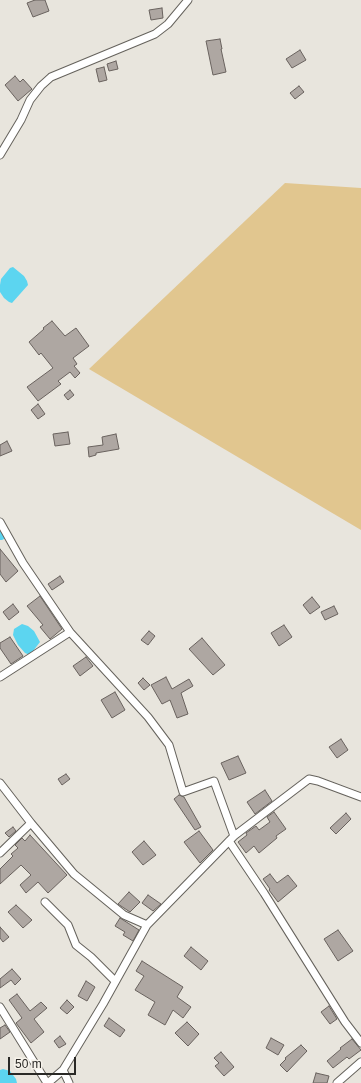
<!DOCTYPE html>
<html>
<head>
<meta charset="utf-8">
<style>
	body { margin:0 }
	#map { position:relative; width:361px; height:1083px; overflow:hidden; background:#e8e5dd; font-family:Arial,sans-serif }
	canvas { display:block }
	.scale { position:absolute; left:8px; top:1057px; width:68px; height:18px; box-sizing:border-box; border:2px solid #2a2926; border-top:0; padding-left:5px; font-size:12px; line-height:14px; white-space:nowrap; color:#2a2926; -webkit-text-stroke:3px #f6f2ea; paint-order:stroke }
</style>
</head>
<body>
<div id="map">
<canvas width="361" height="1083"></canvas>
<div class="scale">50 m</div>
</div>
<script>
const ctx = document.querySelector('canvas').getContext('2d');
ctx.lineJoin = 'round';
function paint(path, color) { ctx.fillStyle = color; ctx.fill(path, 'evenodd'); }
const toPath = rows => new Path2D(rows.map(r => 'M' + r).join(''));
function strokePath(path, color, width, dash) { ctx.strokeStyle = color; ctx.lineWidth = width; ctx.lineCap = dash ? 'butt' : 'round'; ctx.setLineDash(dash || []); ctx.stroke(path); }
paint(toPath([
	[285,183,361,188,361,530,89,369]
]), '#e1c68f');
paint(toPath([
	[13,267,24,276,27,281,28,285,12,303,9,302,4,298,0,292,0,285,1,279,10,268],
	[22,624,28,626,34,631,40,642,30,655,25,653,18,645,13,635,14,629],
	[3,1069,10,1071,16,1079,17,1083,0,1083,0,1070]
]), '#5cd5f0');
strokePath(toPath([
	[0,532,1,535]
]), '#5cd5f0', 10);
const building = toPath([
	[35,0,45,0,49,11,33,17,27,3,35,0],
	[162,8,163,18,151,20,149,10,162,8],
	[220,39,222,49,221,49,226,72,213,75,206,41,220,39],
	[300,50,306,60,292,68,286,59,300,50],
	[116,61,118,69,109,71,107,64,116,61],
	[104,67,107,80,99,82,96,69,104,67],
	[15,76,20,82,23,79,32,89,18,101,5,85,15,76],
	[299,86,304,92,295,99,290,93,299,86],
	[52,321,65,336,76,328,89,346,73,358,77,364,74,366,80,373,75,378,70,372,58,381,61,384,38,401,27,387,53,368,41,353,39,355,29,342,44,329,43,328,52,321],
	[70,390,74,395,68,400,64,395,70,390],
	[38,404,45,414,38,419,31,410,38,404],
	[68,432,70,444,55,446,53,434,68,432],
	[116,434,119,449,96,453,96,455,89,457,88,447,103,445,102,437,116,434],
	[7,441,12,451,0,456,0,445,7,441],
	[0,549,18,571,6,582,0,574,0,549],
	[60,576,64,582,52,590,48,584,60,576],
	[40,596,62,629,50,639,40,627,43,625,27,606,40,596],
	[312,597,320,607,310,614,303,605,312,597],
	[13,604,19,612,9,620,3,612,13,604],
	[334,606,338,614,325,620,321,612,334,606],
	[284,625,292,637,279,646,271,633,284,625],
	[149,631,155,636,148,645,141,640,149,631],
	[10,637,23,656,11,664,0,648,0,643,10,637],
	[202,638,225,665,213,675,189,649,202,638],
	[86,657,93,666,80,676,73,666,86,657],
	[166,677,172,689,189,679,193,686,181,693,188,714,177,718,170,700,162,704,151,685,166,677],
	[143,678,150,685,144,690,138,683,143,678],
	[115,692,125,710,112,718,101,700,115,692],
	[341,739,348,750,337,758,329,747,341,739],
	[238,756,246,773,229,780,221,763,238,756],
	[66,774,70,779,62,785,58,779,66,774],
	[265,790,272,801,255,814,247,802,265,790],
	[179,795,184,797,201,827,195,830,174,799,179,795],
	[274,812,286,829,276,836,277,838,259,853,254,846,246,853,238,842,247,835,246,833,256,826,259,830,270,822,267,817,274,812],
	[346,813,351,819,336,834,330,828,346,813],
	[13,827,16,831,9,837,5,833,13,827],
	[199,831,213,850,200,863,184,842,199,831],
	[30,835,67,875,48,893,38,882,26,893,20,885,31,875,21,865,0,884,0,869,13,856,11,854,18,848,15,845,22,838,25,841,30,835],
	[144,841,156,855,143,865,132,852,144,841],
	[270,874,277,883,288,875,297,886,278,902,269,890,270,889,263,879,270,874],
	[129,892,140,902,130,912,118,904,129,892],
	[148,895,161,904,153,911,142,903,148,895],
	[16,905,32,920,23,928,8,912,16,905],
	[120,918,139,930,133,941,123,935,125,932,115,926,120,918],
	[0,927,9,937,3,942,0,938,0,927],
	[338,930,353,951,338,961,324,939,338,930],
	[191,947,208,961,201,970,184,956,191,947],
	[142,961,183,987,177,997,191,1007,183,1018,173,1010,165,1025,148,1015,155,1002,135,990,144,976,136,971,142,961],
	[12,969,21,979,15,985,11,980,0,988,0,979,12,969],
	[86,981,95,987,87,1001,78,996,86,981],
	[17,994,30,1011,41,1002,47,1008,34,1019,44,1032,31,1043,16,1023,22,1018,9,1000,17,994],
	[67,1000,74,1007,67,1014,60,1008,67,1000],
	[329,1006,337,1019,330,1024,321,1012,329,1006],
	[109,1018,125,1030,120,1037,104,1026,109,1018],
	[187,1022,199,1034,188,1046,175,1033,187,1022],
	[5,1025,10,1032,0,1039,0,1028,5,1025],
	[60,1036,66,1044,59,1048,54,1041,60,1036],
	[271,1038,284,1045,278,1055,266,1048,271,1038],
	[352,1039,361,1050,349,1059,347,1057,333,1068,327,1061,341,1049,340,1048,352,1039],
	[301,1045,307,1051,287,1072,280,1065,286,1059,285,1058,301,1045],
	[221,1052,234,1067,224,1076,215,1066,219,1063,214,1058,221,1052],
	[316,1073,329,1076,327,1083,313,1083,316,1073]
]);
paint(building, '#aea7a2');
strokePath(building, '#69625e', 1);
const street = toPath([
	[0,155,21,120,30,100,41,86,51,77,155,34,168,24,188,0],
	[0,522,23,563,70,632,148,717,169,745,183,792,214,781,234,836],
	[0,677,70,632],
	[0,783,31,823,0,853],
	[31,823,74,874,124,915,147,925],
	[229,841,264,893,345,1022,361,1043],
	[45,902,68,925,76,945,91,957,115,981],
	[0,1007,47,1083],
	[63,1070,69,1083],
	[48,1083,63,1070,103,1004,147,925,234,836,309,779,318,781,361,797],
	[337,1083,361,1062]
]);
strokePath(street, '#65625c', 9);
strokePath(street, '#fff', 7);
</script>
</body>
</html>
